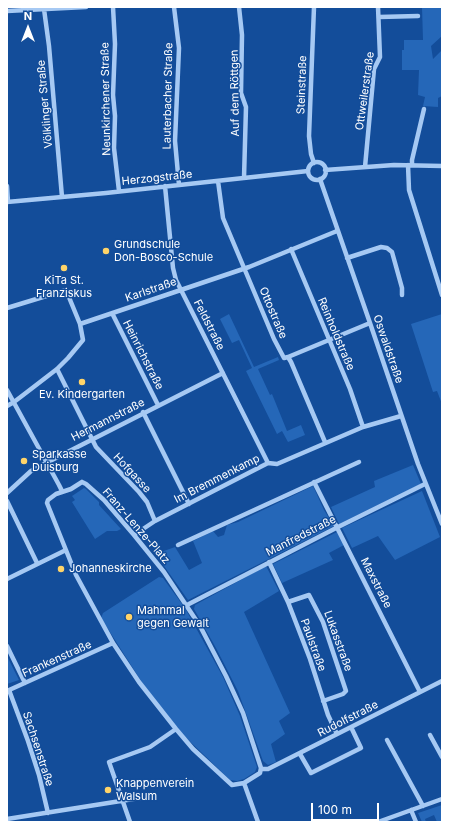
<!DOCTYPE html>
<html>
<head>
<meta charset="utf-8">
<style>
	body { margin:0 }
	#map { position:relative; width:449px; height:829px; overflow:hidden; background:#134d9a; font-family:Inter,sans-serif }
	canvas { display:block }
	.frame { position:absolute; inset:0; border:8px solid #fff; pointer-events:none }
	.north { position:absolute; left:8px; top:8px; width:40px; height:40px; -webkit-text-stroke:3px #134d9a; paint-order:stroke; rotate:0deg; font-size:11px; font-weight:700; line-height:16px; text-align:center; color:#fff }
	.north::after { content:''; display:block; margin:auto; width:14px; height:18px; background:#fff; clip-path:polygon(50% 0,100% 100%,50% 72%,0 100%) }
	.scale { position:absolute; left:311px; top:803px; width:68px; height:18px; box-sizing:border-box; border:2px solid #fff; border-top:0; padding-left:5px; font-size:12px; line-height:14px; white-space:nowrap; color:#fff; -webkit-text-stroke:3px #134d9a; paint-order:stroke }
</style>
</head>
<body>
<div id="map">
<canvas width="449" height="829"></canvas>
<div class="frame"></div>
<div class="north">N</div>
<div class="scale">100 m</div>
</div>
<script>
const ctx = document.querySelector('canvas').getContext('2d');
ctx.lineJoin = 'round';
function paint(path, color) { ctx.fillStyle = color; ctx.fill(path, 'evenodd'); }
const toPath = rows => new Path2D(rows.map(r => 'M' + r).join(''));
function strokePath(path, color, width, dash) { ctx.strokeStyle = color; ctx.lineWidth = width; ctx.lineCap = dash ? 'butt' : 'round'; ctx.setLineDash(dash || []); ctx.stroke(path); }
function label(font, color, halo, rows, align = 'center') {
  ctx.font = font + ' Inter,sans-serif'; ctx.lineWidth = 3; ctx.setLineDash([]); ctx.textBaseline = 'middle'; ctx.strokeStyle = halo; ctx.fillStyle = color; for (const [text, x, y, turn = 0] of rows) {
    ctx.save(); ctx.translate(x, y); ctx.rotate((+turn || 0) * Math.PI / 180); ctx.textAlign = isNaN(turn) ? turn : align; if (halo) ctx.strokeText(text, 0, 0); ctx.fillText(text, 0, 0); ctx.restore();
  }
}
paint(toPath([
	[422,7,442,7,442,36,431,46,433,59,442,50,442,96,438,98,438,107,423,106,425,97,418,95,419,70,402,70,402,50,404,50,404,40,423,40],
	[229,314,254,367,278,357,279,360,258,369,270,395,272,394,287,431,301,425,305,435,288,442,282,431,277,434,246,371,252,368,239,340,232,343,220,319],
	[442,314,442,404,437,391,433,392,411,324],
	[413,465,421,484,339,524,331,507,375,487,374,481],
	[313,486,324,510,334,526,188,600,157,556,161,552,175,547,189,570,202,563,193,541,213,531,218,537,224,535,227,525,238,522],
	[84,488,86,489,99,502,99,505,121,529,117,531,107,531,95,539,72,502,75,500,72,496],
	[422,491,440,537,395,560,378,536,352,548,342,528],
	[337,532,344,545,329,553,333,560,282,583,273,564],
	[266,566,279,591,244,612,290,713,279,721,285,734,271,744,276,762,268,765,263,761,238,691,216,648,194,609,195,605],
	[159,577,163,578,185,608,223,677,240,716,257,767,255,772,244,779,237,781,230,780,177,729,150,695,101,618,103,613],
	[7,656,19,680,7,684],
	[442,805,442,822,437,822,434,815,425,819,426,822,422,822,418,813]
]), '#2567b8');
strokePath(toPath([
	[113,7,115,44,113,95,115,116,114,148,119,191],
	[174,7,179,48,175,141,179,185],
	[239,7,242,35,241,93,246,107,244,178],
	[44,9,49,46,62,197],
	[7,11,86,7],
	[379,17,418,16],
	'308 171a9 9 0 1 1 18 0a9 9 0 1 1-18 0Z',
	[314,163,311,154,309,136,314,7],
	[408,165,409,190,442,295],
	[412,165,412,160,424,109],
	[365,167,374,69,380,57,378,7],
	[325,170,394,165,442,166],
	[320,179,370,323,418,464,442,524],
	[218,181,223,218,274,339,284,358,288,357,291,362,325,442],
	[7,186,8,202],
	[165,186,173,268,176,280,268,463],
	[7,202,106,193,308,171],
	[291,249,350,389,363,427],
	[347,258,381,247,387,248,392,252,402,288,402,295],
	[7,308,66,290,80,324],
	[112,313,158,405],
	[288,357,370,323],
	[57,369,96,447,139,492,147,502,155,521],
	[7,390,59,485,62,491],
	[7,406,14,402,31,389,57,369,68,358,83,340,80,324,249,267,337,231],
	[143,412,189,504],
	[82,482,86,484,104,500,134,535,164,572,200,626,226,676,243,713,261,768,260,773,244,783,232,785,193,749,176,729,139,682,113,643,101,621,76,575,47,503,48,500,56,494,71,489,82,482],
	[314,482,420,692],
	[7,493,31,471,46,463,223,373],
	[7,501,37,563],
	[134,535,155,521,268,463,277,464,363,427,401,416],
	[178,545,359,462],
	[269,562,288,602,310,659,328,715,337,734],
	[7,579,66,550],
	[288,602,309,595,323,622,346,691,343,694,323,701],
	[187,605,338,527,425,484],
	[7,646,25,683],
	[9,690,28,741,39,775,48,813],
	[7,691,113,643],
	[430,735,442,757],
	[387,740,423,806],
	[300,754,311,773,361,748,351,727],
	[261,769,268,769,272,767,442,681],
	[244,783,258,822],
	[411,810,416,822],
	[7,819,146,797],
	[130,822,109,762,150,747,176,729],
	[378,822,442,799]
]), '#a6c9f3', 4.5);
for (const [x, y, r, color] of [
	[106,251,4,"#ffd469"],
	[64,268,4,"#ffd469"],
	[82,382,4,"#ffd469"],
	[24,461,4,"#ffd469"],
	[61,569,4,"#ffd469"],
	[129,617,4,"#ffd469"],
	[108,790,4,"#ffd469"]
]) { const dot = new Path2D(); dot.arc(x, y, r, 0, 2 * Math.PI); ctx.fillStyle = color; ctx.fill(dot); strokePath(dot, '#134d9a', 1.5); }
label('11px', '#fff', '#134d9a', [
	["Steinstraße",302,85,-88],
	["Ottweilerstraße",365,91,-82],
	["Auf dem Röttgen",235,93,-91],
	["Lauterbacher Straße",168,96,-89],
	["Neunkirchener Straße",106,99,-91],
	["Völklinger Straße",45,104,-95],
	["Herzogstraße",157,178,-6],
	["Karlstraße",151,290,-19],
	["Ottostraße",273,313,67],
	["Feldstraße",209,325,63],
	["Reinholdstraße",336,334,67],
	["Oswaldstraße",388,349,71],
	["Heinrichstraße",143,355,63],
	["Hermannstraße",108,420,-27],
	["Hofgasse",132,473,47],
	["Im Bremmenkamp",217,479,-27],
	["Franz-Lenze-Platz",136,526,49],
	["Manfredstraße",301,536,-27],
	["Maxstraße",376,583,63],
	["Lukasstraße",338,641,70],
	["Paulstraße",313,645,70],
	["Frankenstraße",57,659,-24],
	["Rudolfstraße",348,719,-27],
	["Sachsenstraße",38,749,72]
]);
label('11px', '#fff', '#134d9a', [
	["Grundschule",114,245],
	["Don-Bosco-Schule",114,258],
	["KiTa St.",64,281,"center"],
	["Franziskus",64,294,"center"],
	["Ev. Kindergarten",82,395,"center"],
	["Sparkasse",32,455],
	["Duisburg",32,468],
	["Johanneskirche",69,569],
	["Mahnmal",137,611],
	["gegen Gewalt",137,624],
	["Knappenverein",116,784],
	["Walsum",116,797]
], 'left');
</script>
</body>
</html>
